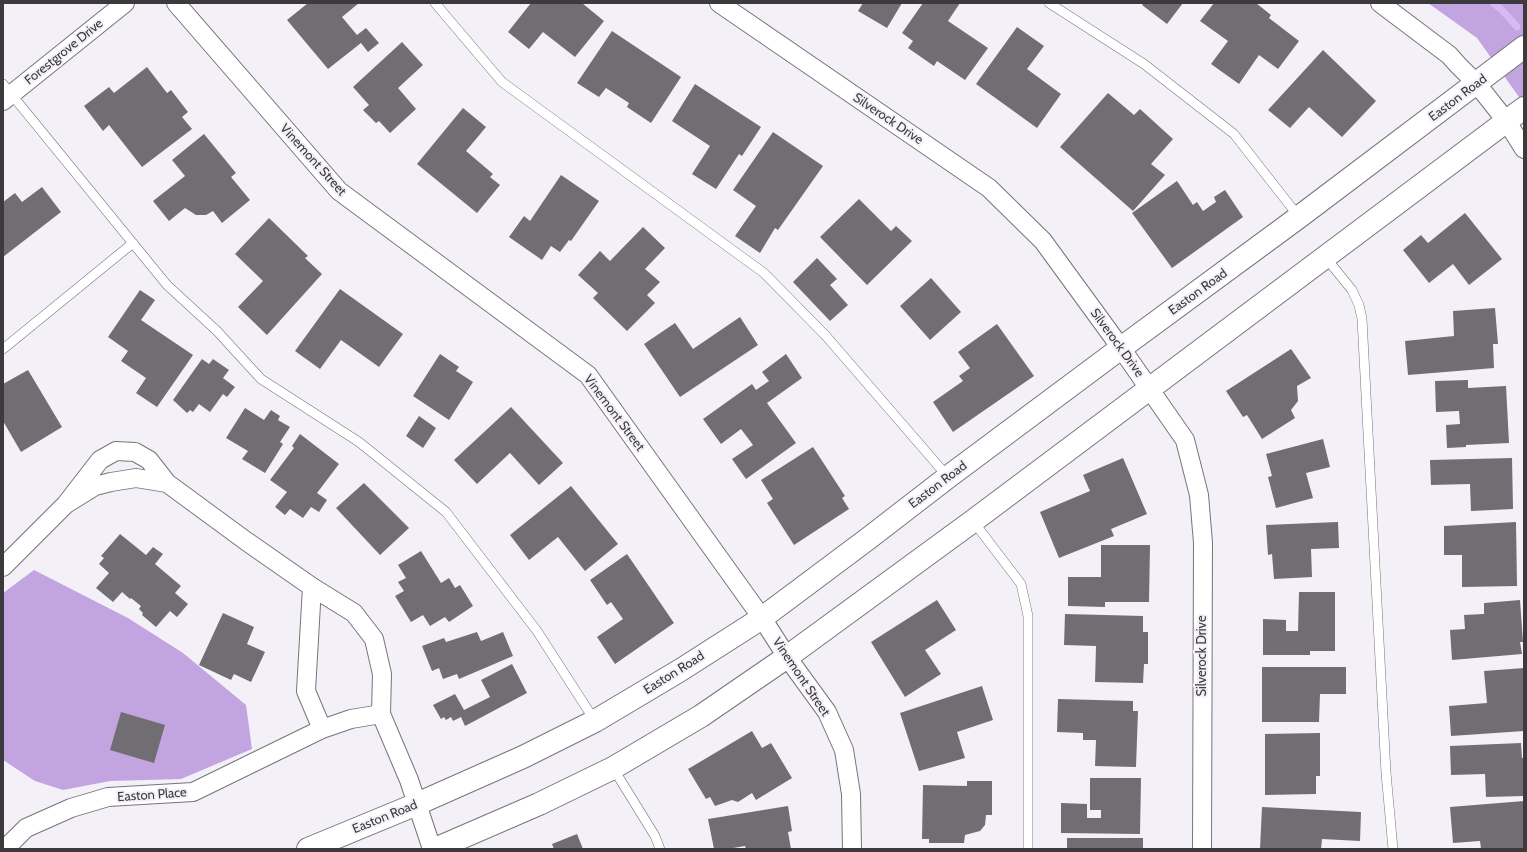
<!DOCTYPE html>
<html>
<head>
<meta charset="utf-8">
<style>
	body { margin:0 }
	#map { position:relative; width:1527px; height:852px; overflow:hidden; background:#f4f0f8; font-family:Cabin,sans-serif }
	canvas { display:block }
	.frame { position:absolute; inset:0; border:4px solid #3c3a3d; pointer-events:none }
</style>
</head>
<body>
<div id="map">
<canvas width="1527" height="852"></canvas>
<div class="frame"></div>
</div>
<script>
const ctx = document.querySelector('canvas').getContext('2d');
ctx.lineJoin = 'round';
function paint(path, color) { ctx.fillStyle = color; ctx.fill(path, 'evenodd'); }
const toPath = rows => new Path2D(rows.map(r => 'M' + r).join(''));
function strokePath(path, color, width, dash) { ctx.strokeStyle = color; ctx.lineWidth = width; ctx.lineCap = dash ? 'butt' : 'round'; ctx.setLineDash(dash || []); ctx.stroke(path); }
function label(font, color, halo, rows, align = 'center') {
  ctx.font = font + ' Cabin,sans-serif'; ctx.lineWidth = 4; ctx.setLineDash([]); ctx.textBaseline = 'middle'; ctx.strokeStyle = halo; ctx.fillStyle = color; for (const [text, x, y, turn = 0] of rows) {
    ctx.save(); ctx.translate(x, y); ctx.rotate((+turn || 0) * Math.PI / 180); ctx.textAlign = isNaN(turn) ? turn : align; if (halo) ctx.strokeText(text, 0, 0); ctx.fillText(text, 0, 0); ctx.restore();
  }
}
paint(toPath([
	[1428,3,1524,3,1524,104,1477,38],
	[34,570,128,618,183,653,246,705,252,749,181,779,110,781,63,790,35,781,3,760,3,593]
]), '#c2a5e0');
strokePath(toPath([
	[1493,3,1502,10,1517,27]
]), '#d7b9f6', 7);
paint(toPath([
	[308,3,359,3,342,17,357,35,366,28,379,43,368,52,361,43,328,69,287,20],
	[531,3,582,3,604,21,575,57,543,32,529,49,508,32],
	[863,3,902,3,887,28,858,11],
	[923,3,960,3,948,21,988,48,965,80,937,61,934,66,908,48,913,41,902,33],
	[1144,3,1183,3,1167,24,1142,5],
	[1214,3,1256,3,1271,15,1269,18,1299,41,1278,69,1259,55,1239,84,1211,64,1228,41,1200,21],
	[1017,27,1044,46,1027,69,1061,94,1037,128,976,84],
	[612,31,681,77,651,123,627,107,629,103,606,88,599,97,577,83],
	[402,42,423,65,398,88,416,109,390,133,379,121,376,123,363,110,369,105,353,87],
	[1323,50,1376,101,1342,137,1309,107,1290,128,1268,110],
	[147,67,167,93,171,90,188,112,182,117,192,129,142,167,109,125,103,131,84,106,109,87,114,93],
	[695,84,761,127,742,156,739,154,716,189,692,174,710,146,672,121],
	[1108,93,1134,115,1140,109,1173,139,1151,164,1165,175,1133,211,1060,147],
	[463,108,486,127,466,151,493,174,490,177,500,185,477,213,417,164],
	[773,132,823,166,778,230,775,228,760,253,735,236,756,206,733,190],
	[204,134,236,173,231,177,250,200,222,223,213,211,206,215,196,215,185,208,169,221,153,201,185,176,172,160],
	[561,175,599,201,571,241,569,240,560,252,551,246,542,260,509,237,524,216,530,221],
	[1177,181,1193,205,1197,202,1203,211,1216,202,1214,197,1225,190,1243,217,1172,268,1132,213],
	[42,187,61,212,3,257,3,202,15,193,22,202],
	[859,199,891,231,896,226,912,241,867,285,820,237],
	[1465,213,1502,259,1469,285,1453,264,1429,283,1403,250,1421,235,1428,243],
	[269,218,308,256,305,258,322,274,267,335,238,307,263,281,235,254],
	[643,227,665,248,645,269,660,282,647,295,655,303,627,331,593,298,598,293,578,275,600,251,610,261],
	[817,258,837,279,830,285,848,305,830,321,793,282],
	[931,278,961,312,930,340,900,306],
	[340,289,403,334,379,367,341,340,320,369,295,351],
	[140,290,155,300,141,320,193,355,157,407,136,393,146,378,121,361,128,351,108,337],
	[1495,308,1498,344,1493,344,1494,368,1408,375,1405,341,1454,336,1453,311],
	[740,317,758,345,680,397,644,344,675,323,693,349],
	[997,324,1034,376,953,432,933,402,963,381,959,376,970,368,958,352],
	[1291,349,1311,378,1297,386,1298,401,1291,410,1295,418,1262,439,1247,415,1243,417,1226,391],
	[440,354,459,367,456,371,473,382,449,420,413,396],
	[786,354,802,378,767,403,796,443,746,479,732,459,753,445,741,429,721,444,703,419,752,384,756,390,769,381,762,372],
	[202,359,209,364,213,359,229,370,223,378,235,387,227,397,223,394,210,412,199,404,193,412,190,410,187,413,173,400],
	[28,370,62,427,21,452,3,421,3,384],
	[1468,380,1468,388,1506,386,1509,443,1466,445,1466,447,1447,448,1446,425,1460,424,1459,411,1436,412,1435,381],
	[511,407,563,463,539,485,510,453,477,484,454,460],
	[245,408,264,420,271,410,280,416,278,420,290,427,280,442,283,444,265,473,242,459,248,451,226,438],
	[419,416,436,428,423,448,406,436],
	[300,434,339,464,317,493,327,500,319,512,311,507,303,518,290,509,285,515,275,507,287,492,270,480,294,448,292,446],
	[1323,439,1330,467,1306,473,1313,498,1276,508,1268,477,1272,476,1266,454],
	[813,447,845,496,842,498,849,509,794,545,767,503,773,499,761,480],
	[1123,458,1147,514,1111,529,1114,536,1059,558,1040,512,1090,491,1083,475],
	[1512,458,1513,509,1471,511,1470,484,1431,485,1430,460],
	[364,483,409,528,380,555,336,508],
	[571,486,618,544,585,571,558,537,529,560,510,535],
	[1338,522,1339,548,1311,549,1312,577,1274,579,1272,554,1268,555,1266,525],
	[1516,522,1517,586,1462,587,1462,555,1444,555,1444,526],
	[120,534,146,555,153,547,163,554,155,564,181,586,175,593,188,604,177,617,170,611,156,627,142,615,143,613,139,609,141,606,131,598,130,599,122,592,113,602,96,588,109,573,99,564,104,558,101,556],
	[1101,545,1150,545,1149,602,1105,602,1105,607,1068,606,1068,577,1101,577],
	[421,551,441,583,449,578,455,588,460,585,473,606,449,622,445,617,430,626,423,615,411,622,395,596,404,591,398,582,406,578,398,565],
	[627,554,674,623,615,664,597,637,623,619,611,602,607,605,590,580],
	[1299,592,1335,592,1335,651,1310,651,1310,655,1263,655,1263,619,1286,620,1286,631,1298,631],
	[937,600,956,630,925,650,941,674,905,697,871,642],
	[1520,600,1523,642,1520,642,1522,654,1452,660,1450,630,1465,629,1464,615,1484,614,1484,603],
	[223,613,254,627,247,644,265,652,251,682,234,674,231,680,199,665],
	[1065,614,1143,616,1143,632,1148,632,1148,664,1144,664,1143,683,1095,682,1096,646,1064,645],
	[477,632,481,641,503,632,513,656,459,679,457,674,443,679,439,668,432,671,422,646,444,638,446,642],
	[512,664,527,693,465,726,461,717,453,721,451,717,446,720,444,717,441,719,433,705,455,694,464,710,490,697,481,680],
	[1262,667,1346,667,1346,694,1320,694,1319,722,1262,722],
	[1524,668,1524,731,1451,736,1449,706,1487,703,1484,671],
	[982,686,993,720,957,732,965,758,919,771,900,713],
	[1058,699,1133,701,1133,711,1138,711,1136,767,1095,766,1096,740,1083,740,1083,733,1057,732],
	[121,712,165,725,154,763,110,750],
	[752,731,762,748,771,743,792,778,756,800,752,793,738,802,732,800,715,806,710,797,706,799,688,769],
	[1320,733,1320,776,1316,776,1316,794,1265,795,1265,734],
	[1521,743,1522,758,1524,758,1524,796,1486,797,1485,774,1451,775,1450,746],
	[1090,778,1141,778,1140,834,1061,833,1061,803,1087,804,1087,818,1101,818,1101,810,1090,810],
	[967,781,992,781,992,815,986,815,985,825,980,831,965,835,964,843,929,843,929,839,922,839,923,785,967,786],
	[1524,801,1524,849,1481,849,1480,841,1453,843,1450,807],
	[788,806,792,831,788,832,791,849,746,849,745,846,727,849,714,849,708,819],
	[1262,807,1361,812,1360,841,1322,839,1321,849,1260,849],
	[577,834,583,849,554,849,552,844],
	[1067,838,1143,838,1143,849,1067,849]
]), '#706d73');
const service = toPath([
	[435,3,502,82,764,273,826,336,948,477],
	[1049,3,1144,64,1234,134,1299,217],
	[3,84,167,285,217,331,261,379,359,442,446,512,537,631,595,721],
	[1326,258,1352,290,1359,305,1362,319,1386,773,1393,849],
	[3,349,133,243],
	[973,521,1021,584,1028,616,1028,849],
	[613,768,655,836,660,849]
]);
const minor = toPath([
	[176,3,339,191,588,375,762,618,787,657,827,712,844,750,851,794,852,849],
	[719,3,989,188,1043,241,1121,348,1185,440,1199,495,1203,543,1202,849],
	[1380,3,1449,55,1458,65,1477,84,1507,122,1524,149],
	[3,101,125,3],
	[66,504,95,486,111,482,136,478,167,483,246,541,312,587,354,613,374,639,382,674,381,714,409,780,432,849],
	[3,567,66,504,100,460,116,451,135,452,149,460,167,483],
	[312,587,306,691,322,729],
	[5,849,26,828,71,808,108,797,193,792,322,729,351,719,381,714]
]);
const secondary = toPath([
	[308,849,417,804,523,757,595,721,679,671,762,618,869,538,948,477,1121,348,1299,217,1524,47],
	[435,849,539,804,613,768,701,716,787,657,973,521,1524,108]
]);
strokePath(service, '#77747a', 10);
strokePath(minor, '#77747a', 20);
strokePath(secondary, '#77747a', 24);
strokePath(service, '#fff', 9);
strokePath(minor, '#fff', 18);
strokePath(secondary, '#fff', 22);
label('13px', '#3c3a3d', '#f4f0f8', [
	["Forestgrove Drive",64,52,-39],
	["Easton Road",1458,98,-37],
	["Silverock Drive",888,119,34],
	["Vinemont Street",313,160,48],
	["Easton Road",1198,292,-36],
	["Silverock Drive",1117,343,54],
	["Vinemont Street",614,413,53],
	["Easton Road",938,485,-37],
	["Silverock Drive",1202,656,-90],
	["Easton Road",674,673,-32],
	["Vinemont Street",801,677,56],
	["Easton Place",152,795,-4],
	["Easton Road",385,817,-22]
]);
</script>
</body>
</html>
